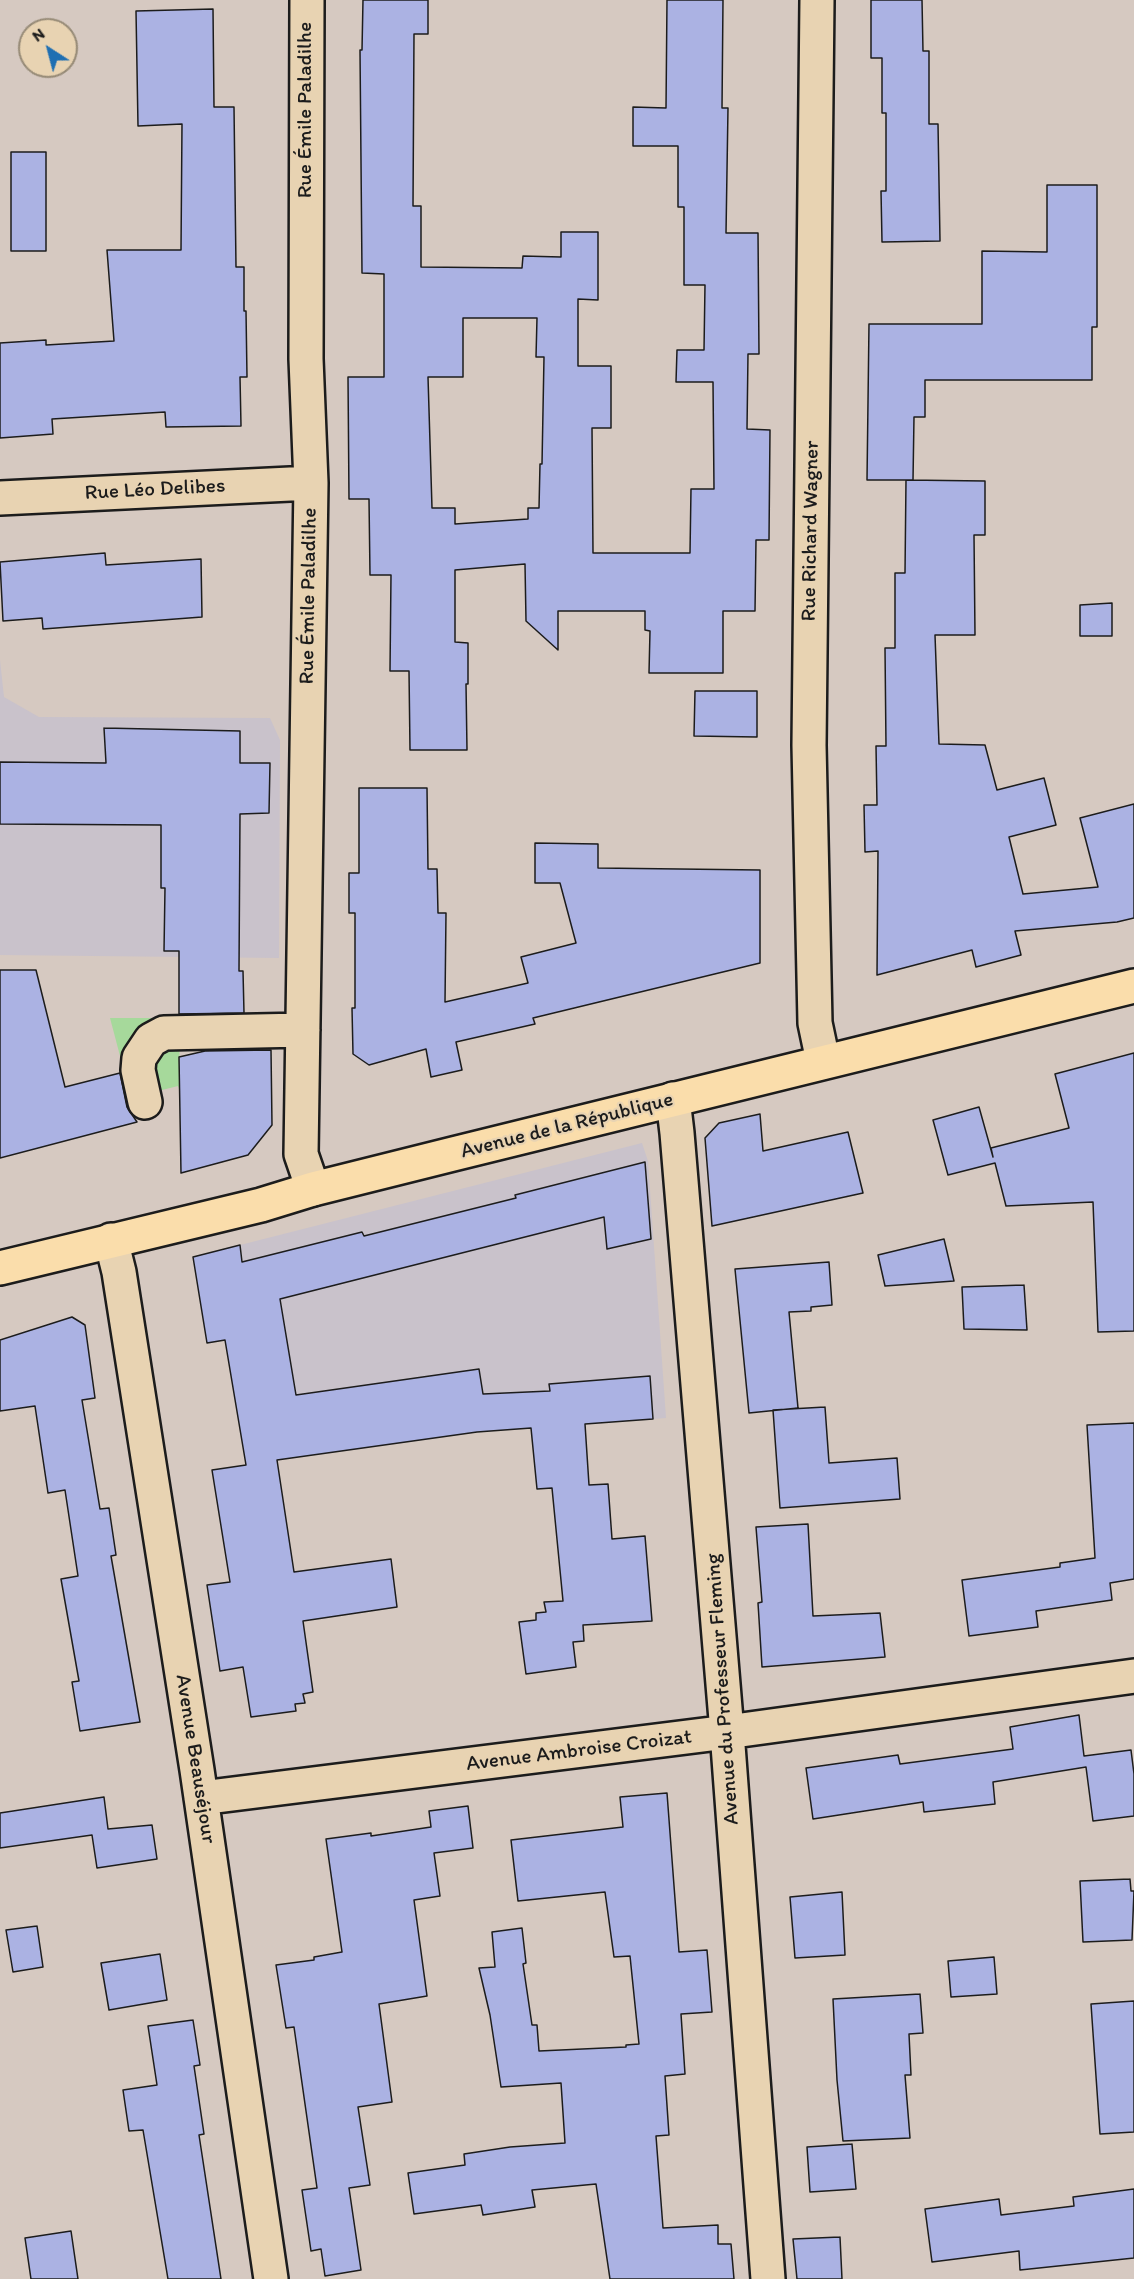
<!DOCTYPE html>
<html>
<head>
<meta charset="utf-8">
<style>
	body { margin:0 }
	#map { position:relative; width:1134px; height:2279px; overflow:hidden; background:#d6c9c1; font-family:Itim,sans-serif }
	canvas { display:block }
	.north { position:absolute; left:18px; top:18px; width:60px; height:60px; box-sizing:border-box; background:#e8d3b2; border:2px solid #968a76; border-radius:50%; rotate:324deg; font-size:16px; font-weight:700; line-height:24px; text-align:center; color:#1c1c1c }
	.north::after { content:''; display:block; margin:auto; width:21px; height:27px; background:#1f6fb2; clip-path:polygon(50% 0,100% 100%,50% 72%,0 100%) }
</style>
</head>
<body>
<div id="map">
<canvas width="1134" height="2279"></canvas>
<div class="north">N</div>
</div>
<script>
const ctx = document.querySelector('canvas').getContext('2d');
ctx.lineJoin = 'round';
function paint(path, color) { ctx.fillStyle = color; ctx.fill(path, 'evenodd'); }
const toPath = rows => new Path2D(rows.map(r => 'M' + r).join(''));
function strokePath(path, color, width, dash) { ctx.strokeStyle = color; ctx.lineWidth = width; ctx.lineCap = dash ? 'butt' : 'round'; ctx.setLineDash(dash || []); ctx.stroke(path); }
function label(font, color, halo, rows, align = 'center') {
  ctx.font = font + ' Itim,sans-serif'; ctx.lineWidth = 4.5; ctx.setLineDash([]); ctx.textBaseline = 'middle'; ctx.strokeStyle = halo; ctx.fillStyle = color; for (const [text, x, y, turn = 0] of rows) {
    ctx.save(); ctx.translate(x, y); ctx.rotate((+turn || 0) * Math.PI / 180); ctx.textAlign = isNaN(turn) ? turn : align; if (halo) ctx.strokeText(text, 0, 0); ctx.fillText(text, 0, 0); ctx.restore();
  }
}
paint(toPath([
	[0,660,4,697,39,717,270,718,280,740,279,958,0,955],
	[642,1143,648,1161,666,1418,488,1431,274,1459,240,1245]
]), '#c9c2cb');
paint(toPath([
	[110,1018,179,1018,180,1092,178,1086,146,1094,133,1105]
]), '#a6d99b');
const building = toPath([
	[363,0,428,0,428,34,414,34,413,206,421,206,421,267,522,268,523,256,561,257,561,232,598,232,598,300,578,299,578,366,611,366,611,428,592,428,593,553,690,553,691,489,714,489,713,382,676,382,677,350,704,350,705,285,684,285,684,207,678,207,678,146,633,146,633,107,666,108,667,0,723,0,722,108,728,108,726,233,758,233,759,354,748,354,747,429,770,430,769,540,756,540,755,611,723,611,723,673,649,673,650,631,645,630,645,611,558,611,558,650,526,621,525,564,455,570,455,642,468,643,468,684,466,684,467,750,410,750,409,671,390,671,391,575,370,575,369,499,349,499,348,377,384,377,384,274,362,273,360,50,362,50,363,0],
	[463,318,537,318,536,357,544,357,542,464,540,464,539,508,528,508,528,519,455,524,455,508,432,508,428,377,463,377,463,318],
	[871,0,922,0,923,51,929,51,929,124,938,124,940,241,882,242,881,191,886,191,886,113,882,113,882,58,871,58,871,0],
	[213,9,214,107,234,107,236,267,244,267,244,311,246,311,247,377,240,377,241,426,166,427,165,412,52,419,53,434,0,438,0,343,46,340,46,345,114,341,107,250,181,250,182,124,138,126,136,11,213,9],
	[11,152,46,152,46,251,11,251,11,152],
	[1047,185,1097,185,1097,327,1092,327,1092,380,925,380,925,417,914,417,913,480,867,480,869,324,982,324,982,251,1047,252,1047,185],
	[906,480,985,481,985,535,974,535,975,635,935,635,939,744,985,745,997,790,1044,778,1056,825,1009,837,1023,894,1098,887,1080,818,1134,804,1134,918,1117,922,1015,931,1021,955,976,967,972,950,877,975,878,851,865,852,864,805,877,805,876,746,886,746,885,648,895,648,895,573,905,573,906,480],
	[105,553,106,565,201,559,202,617,43,629,42,618,3,621,0,562,105,553],
	[1112,603,1112,636,1080,636,1080,605,1112,603],
	[695,691,757,691,757,737,694,736,695,691],
	[104,728,240,731,240,763,270,763,269,813,240,814,239,971,243,971,244,1013,179,1014,179,951,164,951,165,888,161,888,161,825,0,824,0,762,106,763,104,728],
	[359,788,427,788,428,869,437,869,438,913,446,913,445,1002,528,983,521,957,576,943,560,883,535,883,535,843,598,844,598,868,760,870,760,963,533,1018,535,1024,456,1042,462,1070,431,1077,426,1049,369,1065,353,1054,352,1008,355,1008,355,913,349,913,349,873,359,873,359,788],
	[0,970,36,970,65,1087,120,1073,127,1107,137,1122,0,1158,0,970],
	[271,1050,272,1125,248,1155,181,1173,179,1057,205,1051,271,1050],
	[1134,1053,1134,1331,1098,1332,1093,1202,1006,1206,995,1163,948,1175,933,1120,979,1107,993,1157,991,1148,1069,1128,1055,1074,1134,1053],
	[760,1114,763,1151,848,1132,863,1193,712,1226,705,1138,719,1123,760,1114],
	[645,1162,651,1239,607,1249,604,1217,280,1299,296,1395,479,1369,483,1394,550,1391,549,1384,650,1376,653,1419,585,1424,589,1485,608,1484,612,1539,645,1536,652,1621,583,1625,584,1641,573,1642,576,1667,526,1674,519,1622,536,1620,536,1613,546,1612,544,1602,563,1601,552,1488,537,1489,531,1428,477,1432,277,1460,294,1572,391,1559,397,1607,303,1621,313,1692,303,1694,305,1703,295,1704,296,1711,251,1717,243,1667,220,1671,207,1585,230,1582,212,1470,246,1465,225,1340,207,1343,193,1257,240,1245,242,1262,362,1232,364,1236,516,1198,515,1195,645,1162],
	[944,1239,954,1281,885,1286,878,1255,944,1239],
	[829,1262,832,1305,811,1307,811,1311,789,1312,798,1408,749,1413,735,1269,829,1262],
	[1024,1285,1027,1330,964,1329,962,1287,1024,1285],
	[72,1317,85,1325,95,1398,82,1400,100,1509,109,1508,116,1555,111,1556,140,1722,80,1731,72,1682,79,1681,61,1579,78,1576,65,1490,48,1493,35,1406,0,1411,0,1340,72,1317],
	[825,1407,829,1463,897,1458,900,1499,780,1508,773,1410,825,1407],
	[1134,1423,1134,1579,1110,1583,1112,1600,1036,1611,1038,1627,969,1636,962,1580,1060,1567,1060,1563,1095,1558,1087,1425,1134,1423],
	[808,1524,813,1616,880,1613,885,1657,762,1667,758,1603,762,1602,756,1527,808,1524],
	[1079,1715,1084,1756,1131,1750,1134,1774,1134,1816,1093,1821,1086,1767,993,1782,995,1804,924,1812,923,1802,813,1819,806,1768,898,1755,900,1764,1013,1749,1010,1727,1079,1715],
	[667,1793,679,1952,707,1950,712,2012,681,2014,685,2074,665,2076,669,2135,656,2136,663,2228,718,2225,718,2244,731,2244,734,2279,610,2279,596,2184,532,2190,535,2207,483,2215,481,2205,414,2214,408,2173,465,2165,464,2154,510,2147,565,2143,561,2083,501,2087,490,2015,479,1968,495,1967,492,1932,522,1928,526,1963,523,1964,532,2025,537,2025,539,2051,626,2047,626,2045,639,2044,630,1956,614,1957,605,1892,518,1901,511,1840,623,1827,620,1797,667,1793],
	[104,1797,108,1829,152,1825,157,1859,97,1868,92,1835,0,1848,0,1813,104,1797],
	[468,1806,473,1848,434,1853,440,1896,414,1900,427,1996,379,2004,392,2102,358,2107,370,2185,349,2188,361,2270,325,2276,321,2249,311,2251,302,2190,317,2188,294,2027,286,2028,276,1965,314,1960,314,1957,342,1952,326,1839,371,1833,371,1836,431,1827,429,1811,468,1806],
	[1130,1879,1131,1891,1134,1891,1132,1940,1083,1942,1080,1881,1130,1879],
	[842,1892,845,1955,795,1958,790,1897,842,1892],
	[37,1926,43,1967,13,1972,6,1930,37,1926],
	[160,1954,167,2000,109,2010,101,1963,160,1954],
	[994,1957,997,1994,951,1997,948,1961,994,1957],
	[920,1994,923,2033,909,2034,911,2075,905,2075,910,2138,843,2141,837,2080,833,1999,920,1994],
	[1134,2001,1134,2132,1100,2134,1091,2004,1134,2001],
	[193,2020,200,2065,194,2066,204,2134,199,2135,221,2279,168,2279,143,2130,129,2131,123,2090,157,2085,148,2026,193,2020],
	[852,2144,856,2189,810,2192,807,2147,852,2144],
	[1134,2189,1134,2258,1020,2270,1019,2251,932,2262,925,2209,999,2199,1001,2215,1074,2206,1073,2197,1134,2189],
	[71,2231,78,2279,31,2279,25,2238,71,2231],
	[840,2237,842,2279,797,2279,793,2239,840,2237]
]);
paint(building, '#abb2e3');
strokePath(building, '#1c1c1c', 1.5);
const minor = toPath([
	[307,0,306,359,311,483,301,1154,313,1189],
	[817,0,809,745,815,1023,823,1061],
	[0,498,311,483],
	[673,1099,677,1133,727,1732,768,2279],
	[145,1102,138,1070,139,1058,151,1040,164,1033,303,1030],
	[111,1240,119,1272,197,1770,271,2279],
	[201,1798,727,1732,1134,1676]
]);
const major = toPath([
	[0,1268,261,1205,313,1189,453,1154,1134,986]
]);
strokePath(minor, '#1c1c1c', 38);
strokePath(major, '#1c1c1c', 38);
strokePath(minor, '#e8d3b2', 33);
strokePath(major, '#faddab', 33);
label('21px', '#1c1c1c', '#e8d3b2', [
	["Rue Émile Paladilhe",306,110,-90],
	["Rue Léo Delibes",155,490,-3],
	["Rue Richard Wagner",811,531,-89],
	["Rue Émile Paladilhe",309,596,-89],
	["Avenue de la République",567,1126,-14],
	["Avenue du Professeur Fleming",723,1689,-94],
	["Avenue Ambroise Croizat",579,1751,-7],
	["Avenue Beauséjour",195,1759,81]
]);
</script>
</body>
</html>
